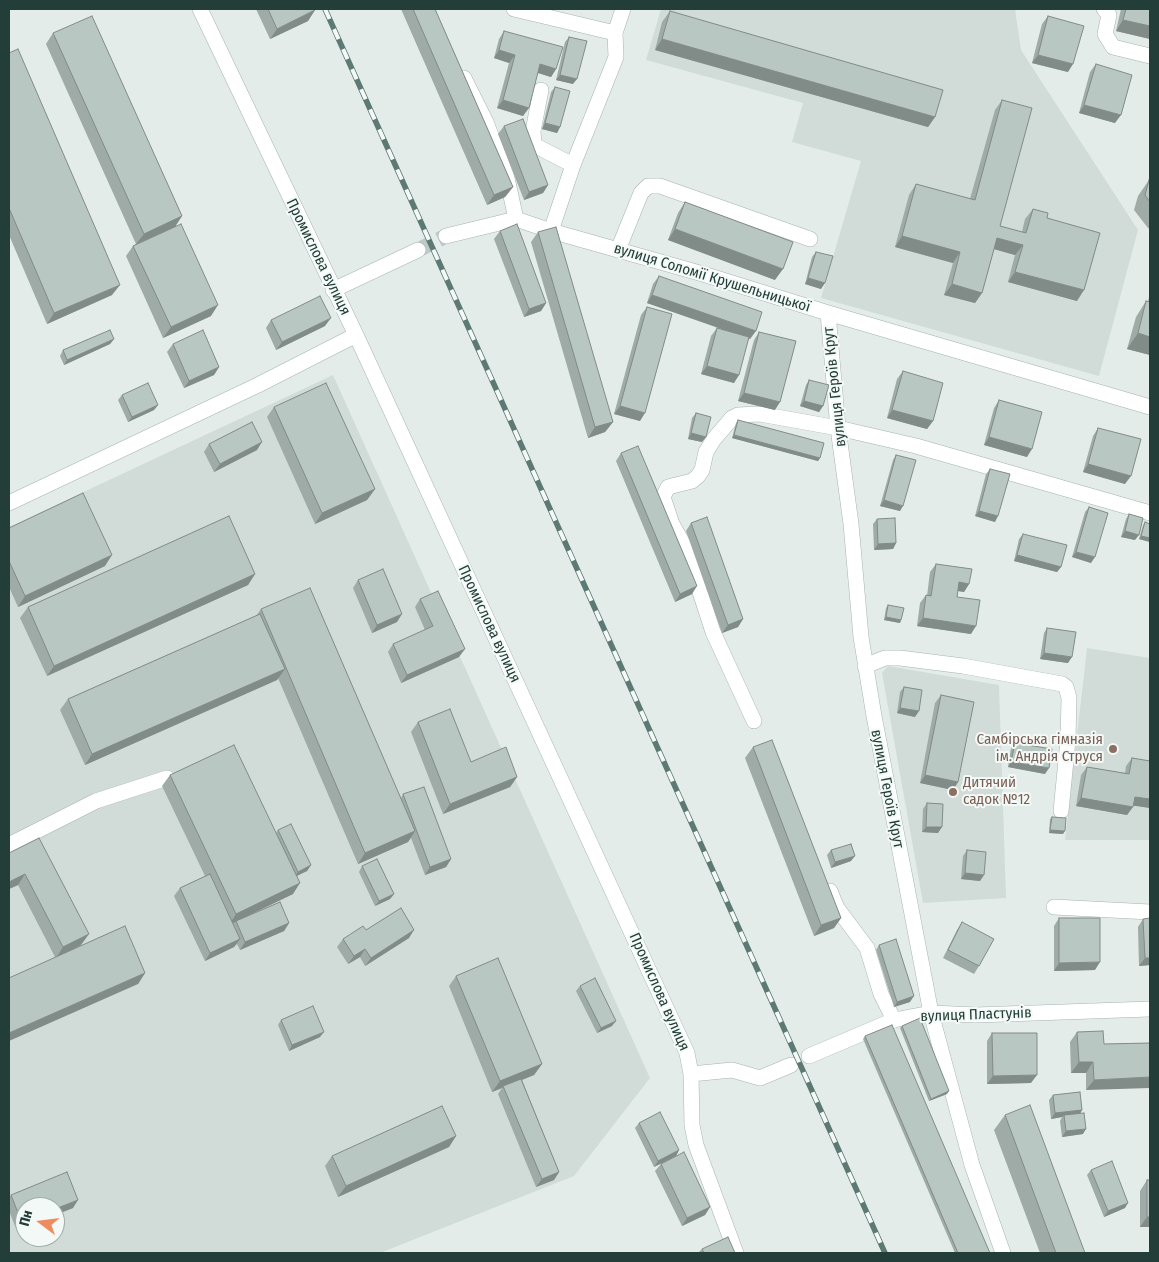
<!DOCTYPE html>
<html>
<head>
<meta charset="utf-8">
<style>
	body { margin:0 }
	#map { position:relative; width:1159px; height:1262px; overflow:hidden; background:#e3ece9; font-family:"Fira Sans Condensed",sans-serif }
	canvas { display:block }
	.frame { position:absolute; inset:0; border:10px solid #233d38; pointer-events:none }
	.north { position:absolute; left:15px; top:1197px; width:50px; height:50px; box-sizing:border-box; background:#f3f9f6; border:1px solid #a0aeaa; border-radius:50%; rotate:285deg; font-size:14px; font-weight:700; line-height:20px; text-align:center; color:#233d38 }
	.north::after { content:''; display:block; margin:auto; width:18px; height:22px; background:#ee8c5f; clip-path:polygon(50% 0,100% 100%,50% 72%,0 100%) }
</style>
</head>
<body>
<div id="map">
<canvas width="1159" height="1262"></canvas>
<div class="frame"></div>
<div class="north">Пн</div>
</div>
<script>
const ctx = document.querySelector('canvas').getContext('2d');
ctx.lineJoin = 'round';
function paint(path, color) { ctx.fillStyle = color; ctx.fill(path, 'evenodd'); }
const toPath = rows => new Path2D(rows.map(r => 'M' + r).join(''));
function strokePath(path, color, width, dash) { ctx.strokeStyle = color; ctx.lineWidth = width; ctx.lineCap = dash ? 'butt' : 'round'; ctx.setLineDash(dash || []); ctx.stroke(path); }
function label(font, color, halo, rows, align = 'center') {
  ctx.font = font + ' "Fira Sans Condensed",sans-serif'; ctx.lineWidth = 4; ctx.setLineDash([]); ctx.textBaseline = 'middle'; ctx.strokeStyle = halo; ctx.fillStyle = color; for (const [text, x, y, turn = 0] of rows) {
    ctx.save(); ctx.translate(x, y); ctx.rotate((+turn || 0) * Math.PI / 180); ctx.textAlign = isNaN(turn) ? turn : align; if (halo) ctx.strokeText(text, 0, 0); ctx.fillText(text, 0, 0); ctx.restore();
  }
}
paint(toPath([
	[661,9,1015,9,1021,50,1138,230,1099,376,821,298,861,161,792,142,803,103,646,60],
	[333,375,650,1078,574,1176,380,1253,9,1253,9,527],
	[25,1207,55,1207,55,1237,25,1237],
	[1087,648,1150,658,1150,840,1065,840],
	[888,666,999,685,1006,898,923,903,882,673]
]), '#d1dcd8');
strokePath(toPath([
	[418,250,446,236]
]), '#bdc9c6', 15, [15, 8]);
const minor = toPath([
	[200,9,356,335,687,1053,691,1074,692,1125,696,1145,736,1253],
	[514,9,615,33],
	[1104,9,1109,15,1105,34,1113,47,1150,56],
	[464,78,486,122,507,178,516,219],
	[541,90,533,131,534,145,573,165],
	[551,231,573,165,616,57,615,33,623,9],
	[446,236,516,219,551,231,703,274,828,313,1150,407],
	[618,250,641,193,648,186,660,186,810,239],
	[333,290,418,250],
	[828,313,838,428,851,524,861,637,874,716,931,1013,972,1165,1003,1253],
	[9,503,258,385,356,335],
	[865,666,885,658,900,658,963,666,1062,684,1066,687,1069,698,1068,740,1061,811],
	[754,721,713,632,686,549,672,524,663,497,668,487,692,481,698,476,702,470,706,452,714,439,732,418,738,415,760,414,838,428,916,446,1150,513],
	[9,845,96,801,167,778],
	[830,891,837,908,867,948,881,994,894,1020],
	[1054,907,1150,912],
	[809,1056,894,1020,931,1013,976,1015,1150,1009],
	[691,1074,732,1070,760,1078,791,1065]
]);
strokePath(minor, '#a6b4b0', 16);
strokePath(minor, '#fff', 15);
const rail = toPath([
	[325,9,885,1253]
]);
strokePath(rail, '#5d7973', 5.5);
strokePath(rail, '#f3f9f6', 4, [11]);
paint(toPath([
	[256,9,315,9,315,10,308,21,270,39],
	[401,9,435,9,513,187,505,197,487,205],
	[1121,9,1150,9,1150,39,1116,31],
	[670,11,935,117,928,127,655,50,662,22],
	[1048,16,1068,72,1032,63,1042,24],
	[504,31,556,69,551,77,538,73,523,116,497,108,509,63,494,58,499,39],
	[53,33,182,216,175,226,211,316,163,338,126,256,133,246,136,244,46,44],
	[569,37,573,84,556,80,565,42],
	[9,53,112,295,47,324,9,235],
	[1096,64,1115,123,1079,113,1090,72],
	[555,87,560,127,557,133,542,129,551,92],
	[1002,100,1000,226,1022,232,1025,219,1033,209,1047,218,1077,301,1008,282,1015,255,994,249,982,293,975,303,944,295,953,263,895,247,909,195,916,184,970,199,995,110],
	[504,126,548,185,543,193,524,200,498,134],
	[1149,180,1150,181,1150,229,1148,228,1134,210,1138,196],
	[685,202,775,280,668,240,678,213],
	[500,231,546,303,541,311,524,317,494,239],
	[538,232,613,422,605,432,588,438,531,242],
	[816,252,821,289,805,284,812,257],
	[659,276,750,339,749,338,734,383,701,374,711,336,717,328,729,331,647,303,653,284],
	[1150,292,1150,355,1127,349,1136,317,1146,301,1148,302],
	[647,307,640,421,614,414,641,315],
	[271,320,325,326,276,350,266,328],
	[759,332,775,410,738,401,754,340],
	[114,339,110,344,64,365,60,356,63,350],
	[173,344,219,367,214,375,184,388,167,352],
	[903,371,933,421,927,429,887,418,897,379],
	[809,380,823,406,819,412,800,406,806,385],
	[122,395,158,405,154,410,128,422,118,400],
	[999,400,1027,457,984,445,994,408],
	[274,407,375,489,367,500,315,524,267,417],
	[696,413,702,442,688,439,692,418],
	[738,420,820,458,818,461,732,438,736,423],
	[1098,428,1125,484,1083,472,1093,436],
	[209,444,257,450,214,472,204,452],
	[621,453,692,594,675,602,616,461],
	[896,455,900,511,880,506,893,460],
	[990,469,995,522,975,516,986,474],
	[1089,507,1091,563,1072,557,1085,512],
	[1129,514,1135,540,1121,537,1126,519],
	[877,519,896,543,893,549,874,550,873,524],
	[1145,522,1150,524,1150,542,1139,539,1143,525],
	[691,523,743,619,738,627,722,633,686,531],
	[9,528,105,566,18,607,9,587],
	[1023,534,1061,567,1057,572,1014,561,1019,539],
	[936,564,969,584,964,592,957,591,957,597,971,634,917,626,920,603,926,595,927,596,930,572],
	[255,574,248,585,47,676,20,618,28,607],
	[358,580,397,622,372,633,353,588],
	[420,599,459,657,401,683,388,652,393,644,425,630,415,607],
	[888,605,901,620,900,623,884,620,886,608],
	[261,609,401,798,403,794,451,859,446,867,425,875,411,838,408,842,358,864,278,678,277,680,85,765,60,710,68,699,256,616],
	[1047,628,1068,663,1040,659,1044,633],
	[904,687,915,717,897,713,900,692],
	[941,695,958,782,953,790,920,783,935,703],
	[418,722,471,762,517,777,510,787,443,814,411,732],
	[1015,743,1045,774,1008,767,1011,748],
	[753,747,841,918,834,928,814,936,745,758],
	[1132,758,1150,761,1150,808,1133,805,1127,815,1076,806,1081,775,1087,767,1125,773,1126,766],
	[170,775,276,833,278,830,311,865,307,871,297,876,293,894,244,917,289,923,284,931,240,950,237,944,234,947,205,961,174,896,180,888,205,876,162,786],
	[927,803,938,833,922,832,923,809],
	[1052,817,1063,834,1049,833,1050,819],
	[831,850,851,861,831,868,827,855],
	[967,850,980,881,961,879,963,856],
	[9,853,81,945,70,951,145,973,138,984,55,957,18,885,9,889],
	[362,866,394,894,390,899,375,906,359,872],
	[1059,918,1095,970,1054,971,1054,926],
	[1143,919,1150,965,1139,966,1138,927],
	[962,922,979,966,974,974,943,958,957,930],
	[366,930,409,938,365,966,360,957,348,964,337,947,343,939],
	[879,945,910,1002,894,1007,876,950],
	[456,976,542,1064,534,1075,522,1080,559,1172,554,1180,536,1187,498,1094,502,1088,492,1092,449,986],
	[580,986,612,1026,597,1033,576,991],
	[281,1020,320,1037,289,1051,278,1025],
	[902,1026,947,1094,929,1101,900,1028],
	[1077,1032,1104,1044,1150,1043,1086,1090,1086,1073,1071,1073,1070,1042],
	[992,1033,1031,1083,987,1084,987,1041],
	[865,1036,990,1253,955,1253,863,1039],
	[1053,1095,1082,1110,1080,1113,1083,1134,1062,1137,1060,1121,1062,1117,1051,1119,1049,1100],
	[1005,1115,1085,1253,1040,1253,994,1130],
	[639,1123,679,1150,676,1156,654,1167,635,1128],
	[456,1136,449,1147,338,1197,325,1166,332,1156],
	[661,1164,710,1207,705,1215,682,1226,655,1171],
	[1091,1170,1125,1208,1104,1217,1087,1175],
	[1147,1180,1150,1227,1140,1227,1140,1191],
	[11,1195,73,1208,55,1215,55,1207,25,1227,17,1231,9,1211,9,1198],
	[702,1249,735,1253,698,1253]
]), '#9eaba7');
paint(toPath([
	[315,10,308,21,270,39,277,29],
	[1123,20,1150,26,1150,39,1116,31],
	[662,39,935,117,928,127,655,50],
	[499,50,515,55,509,63,494,58],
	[1038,55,1073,64,1068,72,1032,63],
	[540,64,556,69,551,77,535,72],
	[560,75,577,79,573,84,556,80],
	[503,100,529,108,523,116,497,108],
	[1084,105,1121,115,1115,123,1079,113],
	[545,123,560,127,557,133,542,129],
	[548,185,543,193,524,200,529,192],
	[513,187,505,197,487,205,494,195],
	[182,216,175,227,136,244,144,234],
	[675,229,783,269,775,280,668,240],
	[902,236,960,252,953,263,895,247],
	[997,238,1023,245,1015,255,990,248],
	[1015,272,1084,290,1077,301,1008,282],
	[808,278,825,283,821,289,805,284],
	[952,284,982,293,975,303,944,295],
	[120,285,112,295,47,324,54,313],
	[652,295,756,331,750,339,647,303],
	[546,303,541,311,524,317,529,309],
	[218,305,211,316,163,338,171,327],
	[331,318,325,326,276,350,282,342],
	[1138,333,1150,337,1150,355,1127,349],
	[114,339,110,344,64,365,67,360],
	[707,366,739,375,734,383,701,374],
	[219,367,214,375,184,388,189,381],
	[744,393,780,402,775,410,738,401],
	[804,401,823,406,819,412,800,406],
	[158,405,154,410,128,422,132,417],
	[620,406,645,413,640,421,614,414],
	[892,410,933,421,927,429,887,418],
	[613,422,605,432,588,438,595,427],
	[691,433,706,437,702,442,688,439],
	[734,435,820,458,818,461,732,438],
	[989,437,1032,449,1027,457,984,445],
	[262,442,257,450,214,472,220,464],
	[1088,464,1131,476,1125,484,1083,472],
	[375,489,367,500,315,524,322,513],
	[884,500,903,506,900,511,880,506],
	[979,511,998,516,995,522,975,516],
	[1125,531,1139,535,1135,540,1121,537],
	[1141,536,1150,538,1150,542,1139,539],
	[896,543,893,549,874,550,878,544],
	[1076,552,1095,557,1091,563,1072,557],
	[112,555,105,566,18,607,25,596],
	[1017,555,1061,567,1057,572,1014,561],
	[255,574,248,585,47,676,54,666],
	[959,582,969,584,964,592,953,590],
	[697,586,692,594,675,602,680,594],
	[402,614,397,622,372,633,377,625],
	[886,617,901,620,900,623,884,620],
	[923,618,976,626,971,634,917,626],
	[743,619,738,627,722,633,728,625],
	[465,649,459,657,401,683,407,675],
	[1044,653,1072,657,1068,663,1040,659],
	[285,669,277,680,85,765,92,754],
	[900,708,919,711,915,717,897,713],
	[1011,762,1049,768,1045,774,1008,767],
	[925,775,958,782,953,790,920,783],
	[517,777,510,787,443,814,450,804],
	[1135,797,1150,799,1150,808,1129,805],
	[1081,798,1133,807,1127,815,1076,806],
	[926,827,942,827,938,833,922,832],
	[1050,830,1065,831,1063,834,1049,833],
	[415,831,408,842,358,864,365,853],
	[855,856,851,861,831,868,835,862],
	[451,859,446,867,425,875,430,867],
	[311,865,307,871,294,877,298,872],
	[965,873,984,875,980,881,961,879],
	[25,874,18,885,9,889,9,882],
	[300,883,293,894,229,925,236,914],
	[394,894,390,899,375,906,379,901],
	[841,918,834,928,814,936,821,925],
	[289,923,284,931,240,950,245,942],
	[414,930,409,938,365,966,371,958],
	[89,934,81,945,56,958,63,947],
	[240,939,234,947,205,961,210,953],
	[365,949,360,957,348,964,354,956],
	[1145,958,1150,958,1150,965,1139,966],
	[1100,962,1095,970,1054,971,1059,963],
	[145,973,138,984,9,1041,9,1033],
	[914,996,910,1002,894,1007,897,1002],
	[616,1021,612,1026,597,1033,601,1028],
	[324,1032,320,1037,289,1051,292,1045],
	[1079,1062,1093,1062,1086,1073,1071,1073],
	[542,1064,534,1075,504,1087,503,1086,502,1088,492,1092,500,1081],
	[1037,1075,1031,1083,987,1084,993,1076],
	[1150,1077,1150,1088,1086,1090,1094,1080],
	[949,1091,947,1094,929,1101,931,1099],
	[1082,1110,1079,1116,1064,1115,1062,1117,1051,1119,1055,1113],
	[1086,1129,1083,1134,1062,1137,1066,1131],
	[456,1136,449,1147,338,1197,346,1186],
	[679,1150,676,1156,654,1167,658,1161],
	[559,1172,554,1180,536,1187,542,1179],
	[78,1200,73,1208,55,1215,55,1209],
	[1128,1203,1125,1208,1104,1217,1108,1211],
	[710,1207,705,1215,682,1226,687,1218],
	[1147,1217,1150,1217,1150,1227,1140,1227],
	[25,1222,25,1227,17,1231,22,1223]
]), '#818b88');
const building = toPath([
	[268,9,315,9,315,10,277,29,268,9],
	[413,9,435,9,513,187,494,195,413,9],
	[1126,9,1150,9,1150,26,1123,20,1126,9],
	[670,11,943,90,935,117,662,39,670,11],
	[92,16,182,216,144,234,53,33,92,16],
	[1048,16,1084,26,1073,64,1038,55,1048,16],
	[504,31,563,47,556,69,540,64,529,108,503,100,515,55,499,50,504,31],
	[569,37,587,41,577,79,560,75,569,37],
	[18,49,120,285,54,313,9,208,9,53,18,49],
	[1096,64,1132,75,1121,115,1084,105,1096,64],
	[555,87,570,91,560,127,545,123,555,87],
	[1002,100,1032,108,1000,226,1026,233,1033,209,1048,213,1047,218,1100,233,1084,290,1015,272,1023,245,997,238,982,293,952,284,960,252,902,236,916,184,975,200,1002,100],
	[523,119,548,185,529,192,504,126,523,119],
	[1149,180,1150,181,1150,202,1145,195,1149,180],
	[685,202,793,242,783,269,675,229,685,202],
	[181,224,218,305,171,327,133,246,181,224],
	[517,224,546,303,529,309,500,231,517,224],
	[556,227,613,422,595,427,538,232,556,227],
	[816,252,833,256,825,283,808,278,816,252],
	[659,276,762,312,756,331,652,295,659,276],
	[320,296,331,318,282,342,271,320,320,296],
	[1146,301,1150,302,1150,337,1138,333,1146,301],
	[647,307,672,314,645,413,620,406,647,307],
	[717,328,749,337,739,375,707,366,717,328],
	[110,330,114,339,67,360,63,350,110,330],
	[203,330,219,367,189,381,173,344,203,330],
	[759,332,796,341,780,402,744,393,759,332],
	[903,371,943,383,933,421,892,410,903,371],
	[809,380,829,385,823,406,804,401,809,380],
	[148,383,158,405,132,417,122,395,148,383],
	[326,383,375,489,322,513,274,407,326,383],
	[999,400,1042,412,1032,449,989,437,999,400],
	[696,413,711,417,706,437,691,433,696,413],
	[738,420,824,443,820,458,734,435,738,420],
	[252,422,262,442,220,464,209,444,252,422],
	[1098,428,1141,439,1131,476,1088,464,1098,428],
	[638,446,697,586,680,594,621,453,638,446],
	[896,455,916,460,903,506,884,500,896,455],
	[990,469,1010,474,998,516,979,511,990,469],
	[83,493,112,555,25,596,9,561,9,528,83,493],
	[1089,507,1108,513,1095,557,1076,552,1089,507],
	[1129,514,1143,518,1139,535,1125,531,1129,514],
	[229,516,255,574,54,666,28,607,229,516],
	[707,517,743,619,728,625,691,523,707,517],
	[895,518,896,543,878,544,877,519,895,518],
	[1145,522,1150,524,1150,538,1141,536,1145,522],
	[1023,534,1067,545,1061,567,1017,555,1023,534],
	[936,564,972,569,969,584,959,582,957,597,980,600,976,626,923,618,926,595,931,596,936,564],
	[383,569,402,614,377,625,358,580,383,569],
	[310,588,415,831,365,853,261,609,310,588],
	[438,591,465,649,407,675,393,644,433,626,420,599,438,591],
	[888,605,904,608,901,620,886,617,888,605],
	[260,614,285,669,92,754,68,699,260,614],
	[1047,628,1076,632,1072,657,1044,653,1047,628],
	[904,687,922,690,919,711,900,708,904,687],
	[941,695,974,702,958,782,925,775,941,695],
	[450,709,471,762,506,747,517,777,450,804,418,722,450,709],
	[772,740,841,918,821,925,753,747,772,740],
	[1015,743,1052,749,1049,768,1011,762,1015,743],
	[234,745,300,883,236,914,170,775,234,745],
	[1132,758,1150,761,1150,799,1135,797,1133,807,1081,798,1087,767,1129,774,1132,758],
	[424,787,451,859,430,867,403,794,424,787],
	[927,803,943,804,942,827,926,827,927,803],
	[1052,817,1066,818,1065,831,1050,830,1052,817],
	[291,824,311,865,298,872,278,830,291,824],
	[39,838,89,934,63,947,25,874,9,882,9,853,39,838],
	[851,844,855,856,835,862,831,850,851,844],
	[967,850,986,852,984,875,965,873,967,850],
	[377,859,394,894,379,901,362,866,377,859],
	[210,874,240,939,210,953,180,888,210,874],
	[280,902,289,923,245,942,236,921,280,902],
	[401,908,414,930,371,958,365,949,354,956,343,939,363,926,366,930,401,908],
	[1059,918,1100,918,1100,962,1059,963,1059,918],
	[1150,918,1150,958,1145,958,1143,919,1150,918],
	[962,922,994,939,979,966,948,950,962,922],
	[125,926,145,973,9,1033,9,978,125,926],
	[896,939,914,996,897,1002,879,945,896,939],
	[498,958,542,1064,500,1081,456,976,498,958],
	[595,978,616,1021,601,1028,580,986,595,978],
	[313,1006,324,1032,292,1045,281,1020,313,1006],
	[920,1018,949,1091,931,1099,902,1026,920,1018],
	[892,1025,990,1253,958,1253,865,1036,892,1025],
	[1103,1031,1104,1044,1150,1043,1150,1077,1094,1080,1093,1062,1079,1062,1077,1032,1103,1031],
	[992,1033,1037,1033,1037,1075,993,1076,992,1033],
	[521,1079,559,1172,542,1179,503,1086,521,1079],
	[1080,1092,1082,1110,1055,1113,1053,1095,1080,1092],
	[1030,1105,1085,1253,1056,1253,1005,1115,1030,1105],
	[442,1106,456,1136,346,1186,332,1156,442,1106],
	[660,1112,679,1150,658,1161,639,1123,660,1112],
	[1084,1113,1086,1129,1066,1131,1064,1115,1084,1113],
	[684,1152,710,1207,687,1218,661,1164,684,1152],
	[1112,1161,1128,1203,1108,1211,1091,1170,1112,1161],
	[67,1172,78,1200,55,1209,55,1207,25,1207,25,1222,22,1223,11,1195,67,1172],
	[1147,1180,1150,1180,1150,1217,1147,1217,1147,1180],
	[728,1237,735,1253,704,1253,702,1249,728,1237]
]);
paint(building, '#b8c7c2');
strokePath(building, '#818b88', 1);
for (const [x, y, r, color] of [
	[1113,749,5,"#8d6e63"],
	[953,792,5,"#8d6e63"]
]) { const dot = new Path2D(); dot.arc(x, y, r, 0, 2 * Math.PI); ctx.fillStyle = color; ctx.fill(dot); strokePath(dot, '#f3f9f6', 2); }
label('15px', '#233d38', '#f3f9f6', [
	["Промислова вулиця",318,257,64],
	["вулиця Соломії Крушельницької",712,278,17],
	["вулиця Героїв Крут",835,387,-96],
	["Промислова вулиця",489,624,65],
	["вулиця Героїв Крут",887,789,79],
	["Промислова вулиця",659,992,66],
	["вулиця Пластунів",976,1015,-2]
]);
label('15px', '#785e54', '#f3f9f6', [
	["Самбірська гімназія",1103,740],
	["ім. Андрія Струся",1103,757],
	["Дитячий",963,783,"left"],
	["садок №12",963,800,"left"]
], 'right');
</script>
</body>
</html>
